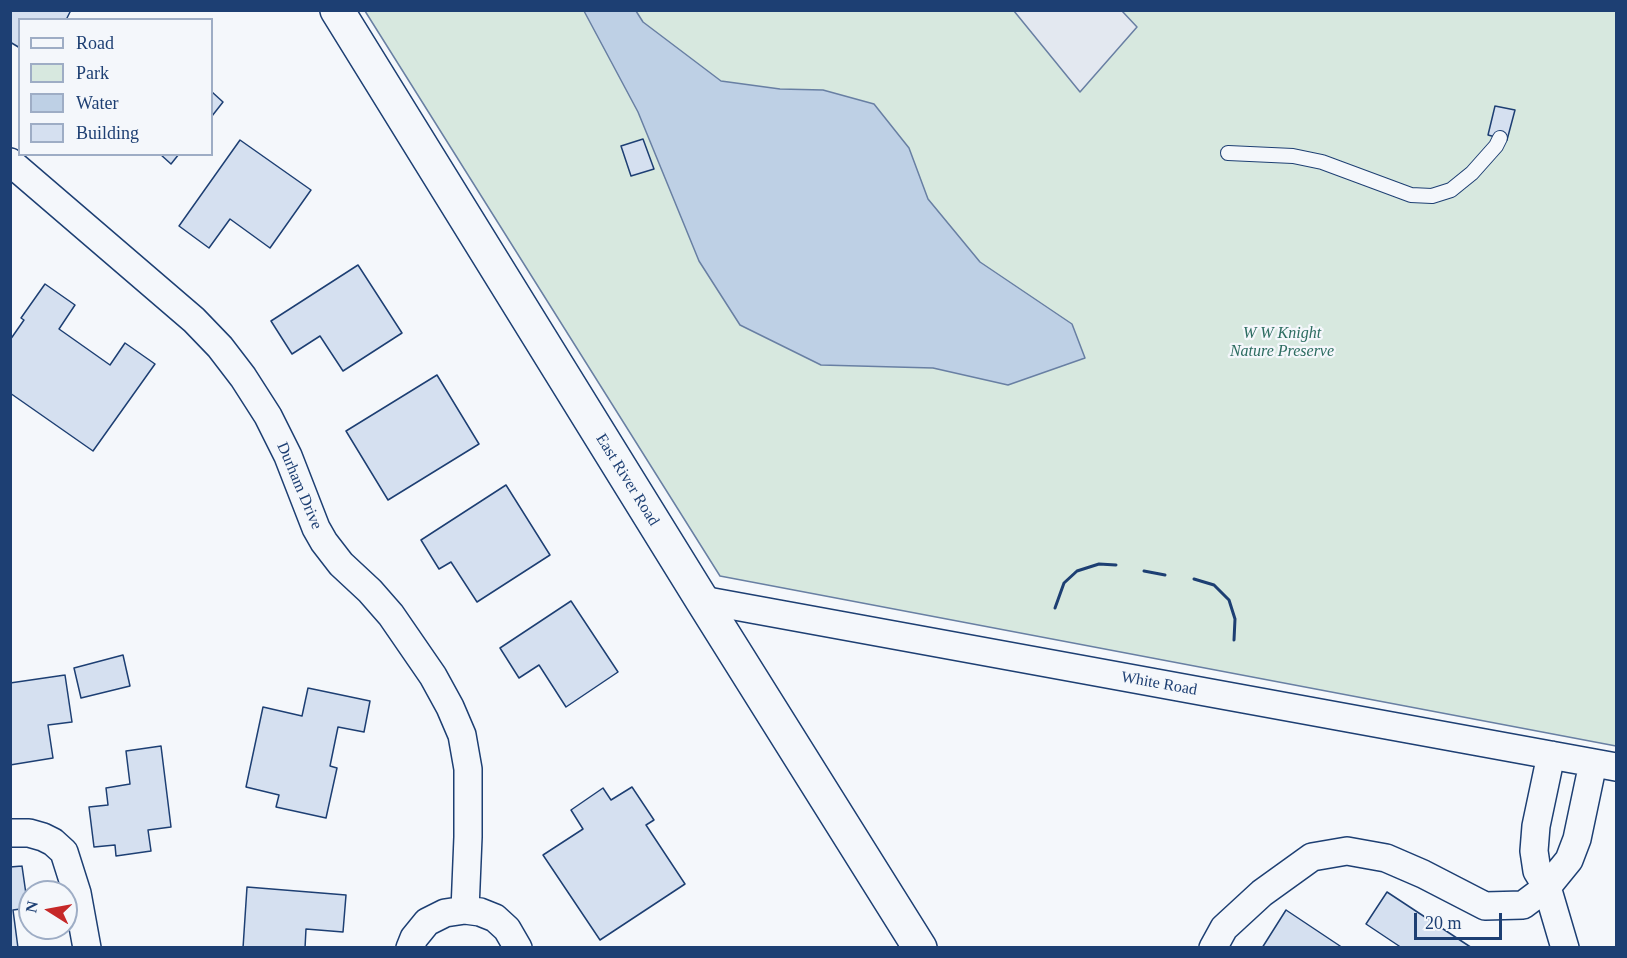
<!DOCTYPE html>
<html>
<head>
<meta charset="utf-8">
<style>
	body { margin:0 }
	#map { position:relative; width:1627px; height:958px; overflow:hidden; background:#f4f7fb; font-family:"Times New Roman",serif }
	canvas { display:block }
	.frame { position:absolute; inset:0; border:12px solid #1d3f73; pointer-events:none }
	.legend { position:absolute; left:18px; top:18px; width:195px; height:138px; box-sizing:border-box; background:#f4f7fb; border:2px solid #9eadc5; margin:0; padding:8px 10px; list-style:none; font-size:18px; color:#1d3f73 }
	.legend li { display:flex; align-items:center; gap:12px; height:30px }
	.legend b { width:30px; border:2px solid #9eadc5 }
	.north { position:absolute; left:18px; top:880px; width:60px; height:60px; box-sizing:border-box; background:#f4f7fb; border:2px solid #9eadc5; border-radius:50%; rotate:281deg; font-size:16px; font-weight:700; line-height:24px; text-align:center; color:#1d3f73 }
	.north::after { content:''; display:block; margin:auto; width:21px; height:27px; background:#c62828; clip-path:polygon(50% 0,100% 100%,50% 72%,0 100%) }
	.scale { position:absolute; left:1414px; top:913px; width:88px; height:27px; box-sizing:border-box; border:3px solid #1d3f73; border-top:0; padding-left:8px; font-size:18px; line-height:21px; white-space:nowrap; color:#1d3f73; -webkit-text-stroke:4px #f4f7fb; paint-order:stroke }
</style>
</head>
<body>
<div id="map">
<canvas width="1627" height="958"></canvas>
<div class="frame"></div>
<ul class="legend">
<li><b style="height:8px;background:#f4f7fb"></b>Road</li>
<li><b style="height:16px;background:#d7e8df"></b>Park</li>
<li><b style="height:16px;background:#bed0e5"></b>Water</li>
<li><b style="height:16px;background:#d5e0f0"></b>Building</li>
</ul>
<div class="north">N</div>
<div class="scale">20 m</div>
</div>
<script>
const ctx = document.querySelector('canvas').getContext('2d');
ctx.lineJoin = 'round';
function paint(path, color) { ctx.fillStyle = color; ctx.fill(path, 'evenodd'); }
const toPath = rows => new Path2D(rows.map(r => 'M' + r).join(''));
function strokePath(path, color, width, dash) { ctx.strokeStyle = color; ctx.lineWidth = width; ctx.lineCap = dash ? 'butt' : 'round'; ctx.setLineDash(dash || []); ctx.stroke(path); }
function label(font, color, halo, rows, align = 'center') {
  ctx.font = font + ' "Times New Roman",serif'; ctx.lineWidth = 4.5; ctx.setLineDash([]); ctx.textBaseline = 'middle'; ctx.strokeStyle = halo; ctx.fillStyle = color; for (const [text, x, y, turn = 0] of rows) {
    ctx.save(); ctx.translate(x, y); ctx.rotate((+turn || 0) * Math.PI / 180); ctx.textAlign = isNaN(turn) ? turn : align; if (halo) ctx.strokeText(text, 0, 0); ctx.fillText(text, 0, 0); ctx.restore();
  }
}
const green = toPath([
	[365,11,1616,11,1616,746,720,576,365,11]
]);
paint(green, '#d7e8df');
strokePath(green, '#687fa3', 1.5);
const parking = toPath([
	[1014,11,1122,11,1137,27,1080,92,1014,11]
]);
paint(parking, '#e3e8f0');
strokePath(parking, '#687fa3', 1.5);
const water = toPath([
	[584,11,636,11,643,22,721,81,780,89,823,90,874,104,909,148,928,199,980,262,1072,324,1085,358,1008,385,933,368,821,365,740,325,699,261,638,112,584,11]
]);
paint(water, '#bed0e5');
strokePath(water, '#687fa3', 1.5);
const building = toPath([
	[10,10,71,10,66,20,20,20,20,48,10,42,10,10],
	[212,92,223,102,212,116,212,92],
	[1495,106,1515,110,1507,140,1488,135,1495,106],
	[643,139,654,169,631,176,621,146,643,139],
	[240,140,311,190,270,248,230,219,209,248,179,226,240,140],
	[160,154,179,154,171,164,160,154],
	[358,265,402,333,343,371,320,336,292,354,271,321,358,265],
	[45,284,75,305,59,329,110,365,125,343,155,364,93,451,10,393,10,340,24,320,21,318,45,284],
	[437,375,479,444,388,500,346,431,437,375],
	[506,485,550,555,477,602,451,562,439,569,421,540,506,485],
	[571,601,618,672,566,707,539,665,519,678,500,648,571,601],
	[123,655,130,686,81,698,74,668,123,655],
	[65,675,72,722,48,725,53,758,10,765,10,683,65,675],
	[308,688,370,701,364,732,338,727,330,766,337,768,326,818,276,807,279,795,246,787,263,707,302,716,308,688],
	[161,746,171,827,148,830,151,851,116,856,115,845,94,847,89,807,108,805,106,788,130,784,126,751,161,746],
	[632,787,654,820,646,825,685,884,600,940,543,855,583,829,571,810,603,788,611,800,632,787],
	[22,866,28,908,13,910,18,948,10,948,10,867,22,866],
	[247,887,346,895,343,932,306,929,305,948,243,948,247,887],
	[1387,892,1472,948,1402,948,1366,924,1387,892],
	[1286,910,1343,948,1262,948,1286,910]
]);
paint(building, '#d5e0f0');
strokePath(building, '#1d3f73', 1.5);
const service = toPath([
	[1228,153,1293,156,1322,162,1411,195,1432,196,1451,190,1472,173,1496,146,1500,138]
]);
const minor = toPath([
	[10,162,194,320,220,347,243,377,268,416,288,456,316,528,324,542,341,564,370,591,391,615,433,676,450,707,462,735,468,769,468,837,465,910],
	[702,600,1616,767],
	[1551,755,1536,826,1534,851,1537,871,1547,887,1569,860,1577,839,1593,763],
	[10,833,29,833,43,837,53,842,64,852,77,893,87,948],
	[410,948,414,938,427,922,445,913,465,910,480,912,495,918,507,929,518,948],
	[1213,948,1224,928,1262,893,1312,857,1347,851,1386,858,1423,874,1485,906,1523,905,1547,887,1565,948]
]);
const secondary = toPath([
	[337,10,702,600,920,948]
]);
strokePath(service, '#1d3f73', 16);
strokePath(minor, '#1d3f73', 30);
strokePath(secondary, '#1d3f73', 36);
strokePath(service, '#f4f7fb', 14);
strokePath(minor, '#f4f7fb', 27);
strokePath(secondary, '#f4f7fb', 33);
strokePath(toPath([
	[1144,571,1165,575],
	[1194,579,1214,585,1229,600,1235,619,1234,640],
	[1055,608,1064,583,1077,571,1099,564,1116,565]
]), '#1d3f73', 3);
label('italic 16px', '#2c6c60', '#f4f7fb', [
	["W W Knight",1282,334],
	["Nature Preserve",1282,352]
]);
label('16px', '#1d3f73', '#f4f7fb', [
	["East River Road",627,480,58],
	["Durham Drive",299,486,67],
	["White Road",1159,684,10]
]);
</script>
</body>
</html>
